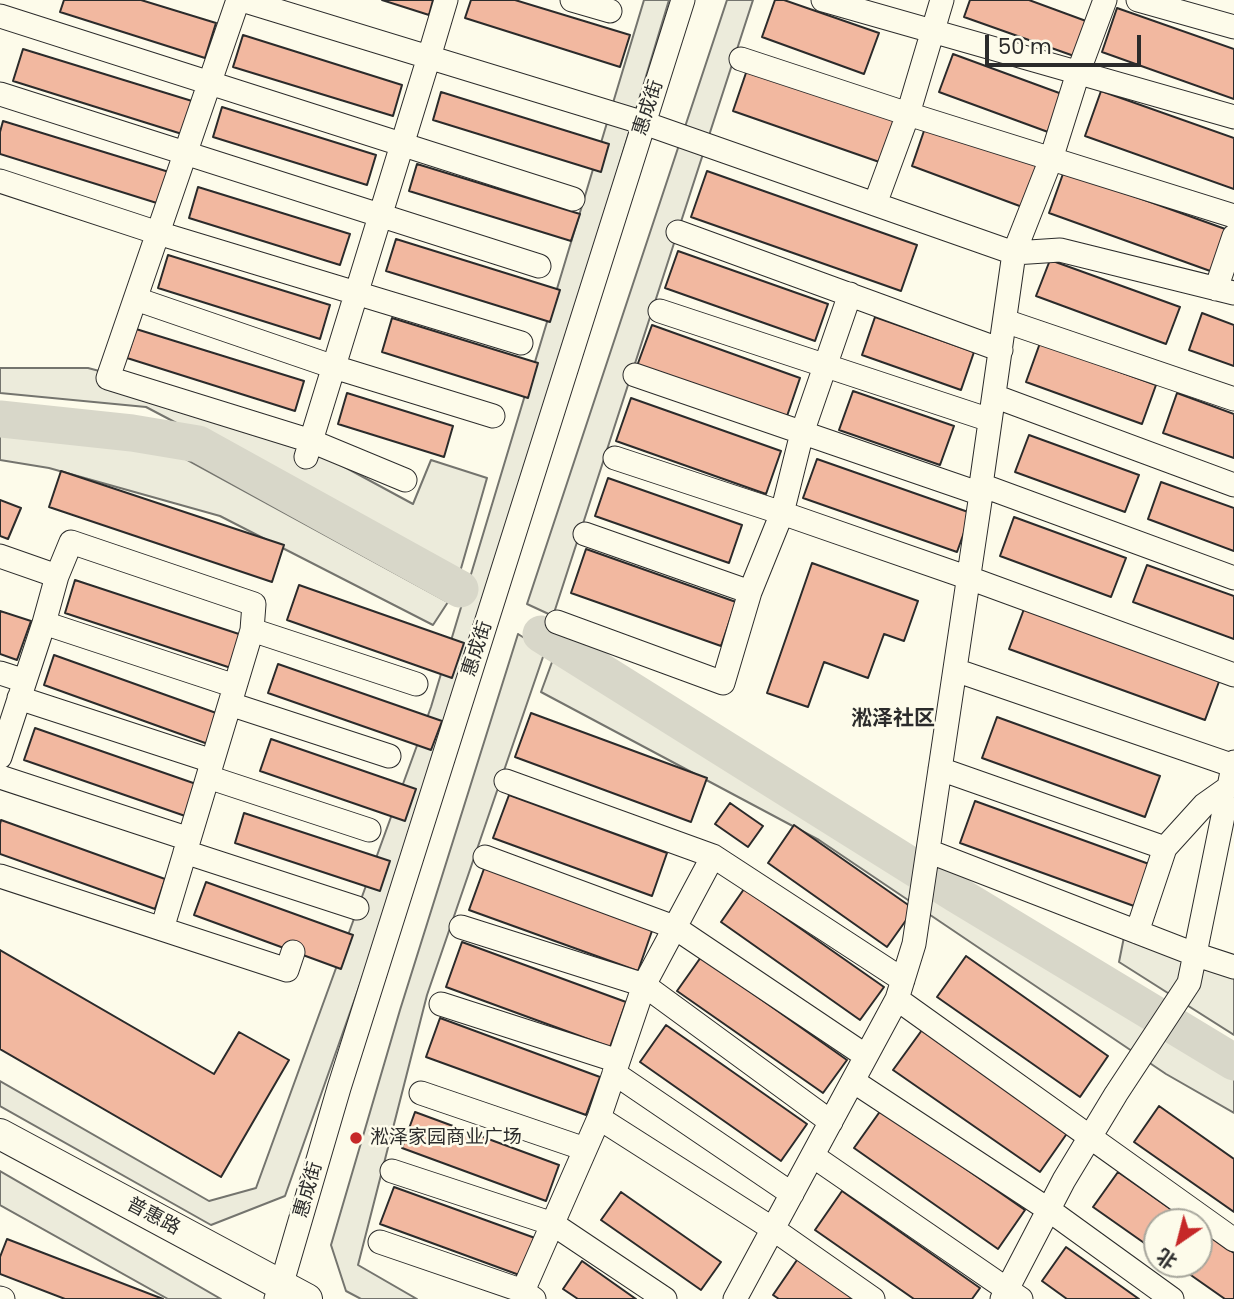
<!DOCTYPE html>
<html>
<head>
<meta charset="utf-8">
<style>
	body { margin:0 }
	#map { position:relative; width:1234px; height:1299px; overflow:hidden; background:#fdfbea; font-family:Poppins,"Noto Sans SC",sans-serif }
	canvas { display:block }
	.north { position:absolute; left:1143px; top:1208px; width:70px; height:70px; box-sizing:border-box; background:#fdfbea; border:2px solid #a9a89e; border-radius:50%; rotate:215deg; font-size:19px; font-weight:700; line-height:28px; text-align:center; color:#2b2b2b }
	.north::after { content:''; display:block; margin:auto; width:24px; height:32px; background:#c62828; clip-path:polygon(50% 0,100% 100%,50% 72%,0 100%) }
	.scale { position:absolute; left:985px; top:35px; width:156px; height:32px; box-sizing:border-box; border:4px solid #2b2b2b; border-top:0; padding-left:9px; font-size:21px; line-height:24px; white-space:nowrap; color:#2b2b2b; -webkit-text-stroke:5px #fdfbea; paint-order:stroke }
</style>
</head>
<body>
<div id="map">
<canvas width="1234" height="1299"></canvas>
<div class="north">北</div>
<div class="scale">50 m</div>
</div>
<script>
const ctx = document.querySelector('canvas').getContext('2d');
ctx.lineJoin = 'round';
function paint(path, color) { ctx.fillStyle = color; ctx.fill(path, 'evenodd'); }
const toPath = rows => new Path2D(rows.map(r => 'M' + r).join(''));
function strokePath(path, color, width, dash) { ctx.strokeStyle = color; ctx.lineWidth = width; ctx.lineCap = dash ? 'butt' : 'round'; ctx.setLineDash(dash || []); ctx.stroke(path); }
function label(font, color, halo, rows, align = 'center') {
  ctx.font = font + ' Poppins,"Noto Sans SC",sans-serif'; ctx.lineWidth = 5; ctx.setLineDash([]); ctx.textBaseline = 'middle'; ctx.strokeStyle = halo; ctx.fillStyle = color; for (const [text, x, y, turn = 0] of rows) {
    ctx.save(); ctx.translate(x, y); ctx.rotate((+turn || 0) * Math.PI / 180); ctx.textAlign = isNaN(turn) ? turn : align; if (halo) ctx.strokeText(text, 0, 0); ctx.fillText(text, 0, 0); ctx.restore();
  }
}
const green = toPath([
	[644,0,669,0,443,750,285,1196,211,1225,0,1106,0,1081,209,1201,256,1188,431,707,644,0],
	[727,0,753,0,553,616,527,604,727,0],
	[0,368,88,368,175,391,302,444,413,504,431,460,487,478,460,572,146,407,0,393,0,368],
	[0,427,149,439,448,602,433,625,220,516,49,468,0,460,0,427],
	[518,634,545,651,427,995,358,1265,417,1299,361,1299,346,1291,331,1245,400,1010,518,634],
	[555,654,988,919,1234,1064,1234,1113,1166,1074,819,840,541,692,555,654],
	[1127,922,1234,974,1234,1035,1119,962,1127,922],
	[0,1171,221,1299,168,1299,0,1205,0,1171]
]);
paint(green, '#ecebdb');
strokePath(green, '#74746e', 2);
strokePath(toPath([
	[0,419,132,433,198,444,460,589],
	[541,634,956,894,1234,1062]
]), '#d8d7c9', 37);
const building = toPath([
	[64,0,141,0,216,23,205,58,60,12,64,0],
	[382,0,433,0,429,15,382,0],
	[471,0,515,0,630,35,620,67,465,18,471,0],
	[775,0,784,0,879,33,864,74,762,37,775,0],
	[970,0,1029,0,1086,21,1074,56,964,17,970,0],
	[1117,8,1234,49,1234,99,1102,52,1117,8],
	[243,35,402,85,393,116,233,67,243,35],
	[23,49,192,101,182,134,13,81,23,49],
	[953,54,1062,94,1048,132,939,92,953,54],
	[748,67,900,121,885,164,733,111,748,67],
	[1101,91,1234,138,1234,189,1085,136,1101,91],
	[441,92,609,144,601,172,433,120,441,92],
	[222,107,376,155,367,185,213,137,222,107],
	[3,121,169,172,160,204,0,154,0,132,3,121],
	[926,125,1040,166,1025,208,912,166,926,125],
	[417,164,580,214,571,241,409,191,417,164],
	[707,171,917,245,901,291,691,217,707,171],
	[1064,171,1228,230,1213,272,1049,213,1064,171],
	[198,187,350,234,340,265,189,218,198,187],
	[396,239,560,290,550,322,386,271,396,239],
	[678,251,828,304,815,341,665,288,678,251],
	[168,255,330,305,320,339,158,288,168,255],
	[1050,260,1180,307,1166,344,1036,296,1050,260],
	[1202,313,1234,325,1234,366,1189,350,1202,313],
	[875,317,974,352,961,390,862,355,875,317],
	[392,318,538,363,528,398,382,352,392,318],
	[652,325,800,378,786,419,637,366,652,325],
	[136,329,304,381,295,411,127,358,136,329],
	[1040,343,1156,385,1142,424,1026,382,1040,343],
	[853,391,954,426,940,465,839,430,853,391],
	[347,393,453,426,444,457,338,424,347,393],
	[1177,393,1234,414,1234,458,1163,433,1177,393],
	[631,398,781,451,766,494,616,441,631,398],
	[1029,435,1139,475,1125,512,1015,472,1029,435],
	[817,459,971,513,957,552,803,498,817,459],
	[61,471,284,545,272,582,49,507,61,471],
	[608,478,742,525,729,563,595,516,608,478],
	[1161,482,1234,508,1234,551,1148,519,1161,482],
	[0,500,21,508,8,539,0,536,0,500],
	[1014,517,1126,558,1111,597,1000,556,1014,517],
	[586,549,736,602,721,646,571,593,586,549],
	[812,563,918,601,904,641,884,634,868,678,824,662,808,707,767,693,812,563],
	[1147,565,1234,596,1234,639,1133,602,1147,565],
	[75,580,245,636,234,669,65,613,75,580],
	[299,585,464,643,452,678,287,620,299,585],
	[1024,609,1220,679,1205,720,1009,649,1024,609],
	[0,611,31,621,17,660,0,654,0,611],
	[54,655,219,714,208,744,44,685,54,655],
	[278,664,442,721,431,750,268,693,278,664],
	[531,713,707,778,691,822,515,757,531,713],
	[997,717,1160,776,1145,817,982,758,997,717],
	[35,728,199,785,188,817,24,760,35,728],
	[271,739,416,789,405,821,260,771,271,739],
	[509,795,667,853,652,896,493,838,509,795],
	[975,801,1149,864,1134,906,960,843,975,801],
	[730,803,763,826,748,847,715,824,730,803],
	[244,813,390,861,380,891,235,843,244,813],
	[1,820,165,879,155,909,0,854,0,824,1,820],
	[794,825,914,909,887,947,768,863,794,825],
	[485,866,653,928,638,971,469,910,485,866],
	[206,882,353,935,341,969,194,915,206,882],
	[744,889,884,987,860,1020,721,922,744,889],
	[462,942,626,1002,610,1047,446,987,462,942],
	[0,950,214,1074,239,1032,289,1060,221,1177,0,1049,0,950],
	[966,956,1108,1056,1080,1097,937,997,966,956],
	[701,957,847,1060,823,1093,677,991,701,957],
	[440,1018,600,1077,586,1115,426,1057,440,1018],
	[666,1025,807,1124,781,1161,640,1062,666,1025],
	[922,1030,1068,1132,1040,1172,893,1070,922,1030],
	[1159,1106,1234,1159,1234,1212,1134,1142,1159,1106],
	[881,1110,1025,1210,998,1249,854,1148,881,1110],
	[415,1112,559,1165,546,1201,402,1148,415,1112],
	[1118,1172,1189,1222,1157,1222,1157,1252,1093,1207,1118,1172],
	[394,1187,535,1238,522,1276,380,1224,394,1187],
	[842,1191,980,1288,972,1299,914,1299,815,1230,842,1191],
	[621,1192,721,1262,701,1290,601,1220,621,1192],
	[1199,1229,1234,1253,1234,1299,1225,1299,1175,1264,1199,1264,1199,1229],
	[7,1239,163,1299,65,1299,0,1274,0,1257,7,1239],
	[1066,1247,1139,1299,1067,1299,1042,1281,1066,1247],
	[799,1257,860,1299,779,1299,773,1295,799,1257],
	[582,1261,636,1299,578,1299,563,1289,582,1261]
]);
paint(building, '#f2b8a0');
strokePath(building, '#2b2b2b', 2);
const minor = toPath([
	[238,0,108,378,311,441,405,480],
	[242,0,644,123,1014,253,981,485,981,494,914,944,897,999,735,1299],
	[572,0,610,11],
	[823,0,1234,117],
	[1105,0,1078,73,1051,159,1014,253,1060,250,1234,293],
	[1138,0,1234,27],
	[0,16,573,199],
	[741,59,908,114,1234,216],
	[0,94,539,266],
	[0,181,158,233,521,343],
	[875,204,908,114,942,0],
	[678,232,1001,350],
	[1216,289,1234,236],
	[136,299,334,367,493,416],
	[660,311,990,420],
	[1005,321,1234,399],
	[635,375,981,494],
	[994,396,1234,485],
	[306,457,429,57,446,0],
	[615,458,782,513,969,578,1234,675],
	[981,485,1234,578],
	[585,534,750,592],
	[0,556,57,576],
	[557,622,723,683,750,592,782,513,802,433,850,294],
	[44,623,235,686],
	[252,630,416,684],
	[955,670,1234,766],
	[0,673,25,681],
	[19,698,212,761],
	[230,704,389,756],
	[0,757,44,623,57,576,71,542,254,604,252,630,162,929],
	[940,769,1165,848],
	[0,777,189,839],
	[208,777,369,830],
	[506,781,713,856,903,980],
	[928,851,1194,954,1234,967],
	[185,852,357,908],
	[485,857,674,927,866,1056],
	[0,876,287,970,293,952],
	[461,927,644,985,831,1122],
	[1137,932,1165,848,1204,805,1228,788],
	[897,999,1234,1240],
	[441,1004,618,1061],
	[614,1073,792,1194],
	[853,1081,1049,1210,1172,1299],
	[421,1093,585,1149],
	[599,1118,773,1229,873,1299],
	[813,1156,1021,1299],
	[392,1171,553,1224,665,1299],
	[380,1242,523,1291,534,1299],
	[523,1291,599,1118,644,985,713,856],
	[0,1298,3,1299],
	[276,1299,281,1286,339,1088,683,0],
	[1002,1299,1064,1180,1116,1094,1189,983,1234,762]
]);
const major = toPath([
	[0,1134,307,1299]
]);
strokePath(minor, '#2b2b2b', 25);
strokePath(major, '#2b2b2b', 32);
strokePath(minor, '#fdfbea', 23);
strokePath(major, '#fdfbea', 30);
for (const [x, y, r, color] of [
	[356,1138,7,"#c62828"]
]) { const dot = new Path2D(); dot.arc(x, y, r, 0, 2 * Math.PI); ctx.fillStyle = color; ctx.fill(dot); strokePath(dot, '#fdfbea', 2.5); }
label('19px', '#2b2b2b', '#fdfbea', [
	["惠成街",649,108,-72],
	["惠成街",478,649,-72],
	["惠成街",309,1190,-74],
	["普惠路",153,1217,28]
]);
label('19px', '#2b2b2b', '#fdfbea', [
	["淞泽家园商业广场",370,1138]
], 'left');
label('bold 21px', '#2b2b2b', '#fdfbea', [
	["淞泽社区",893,720]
]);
</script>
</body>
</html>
